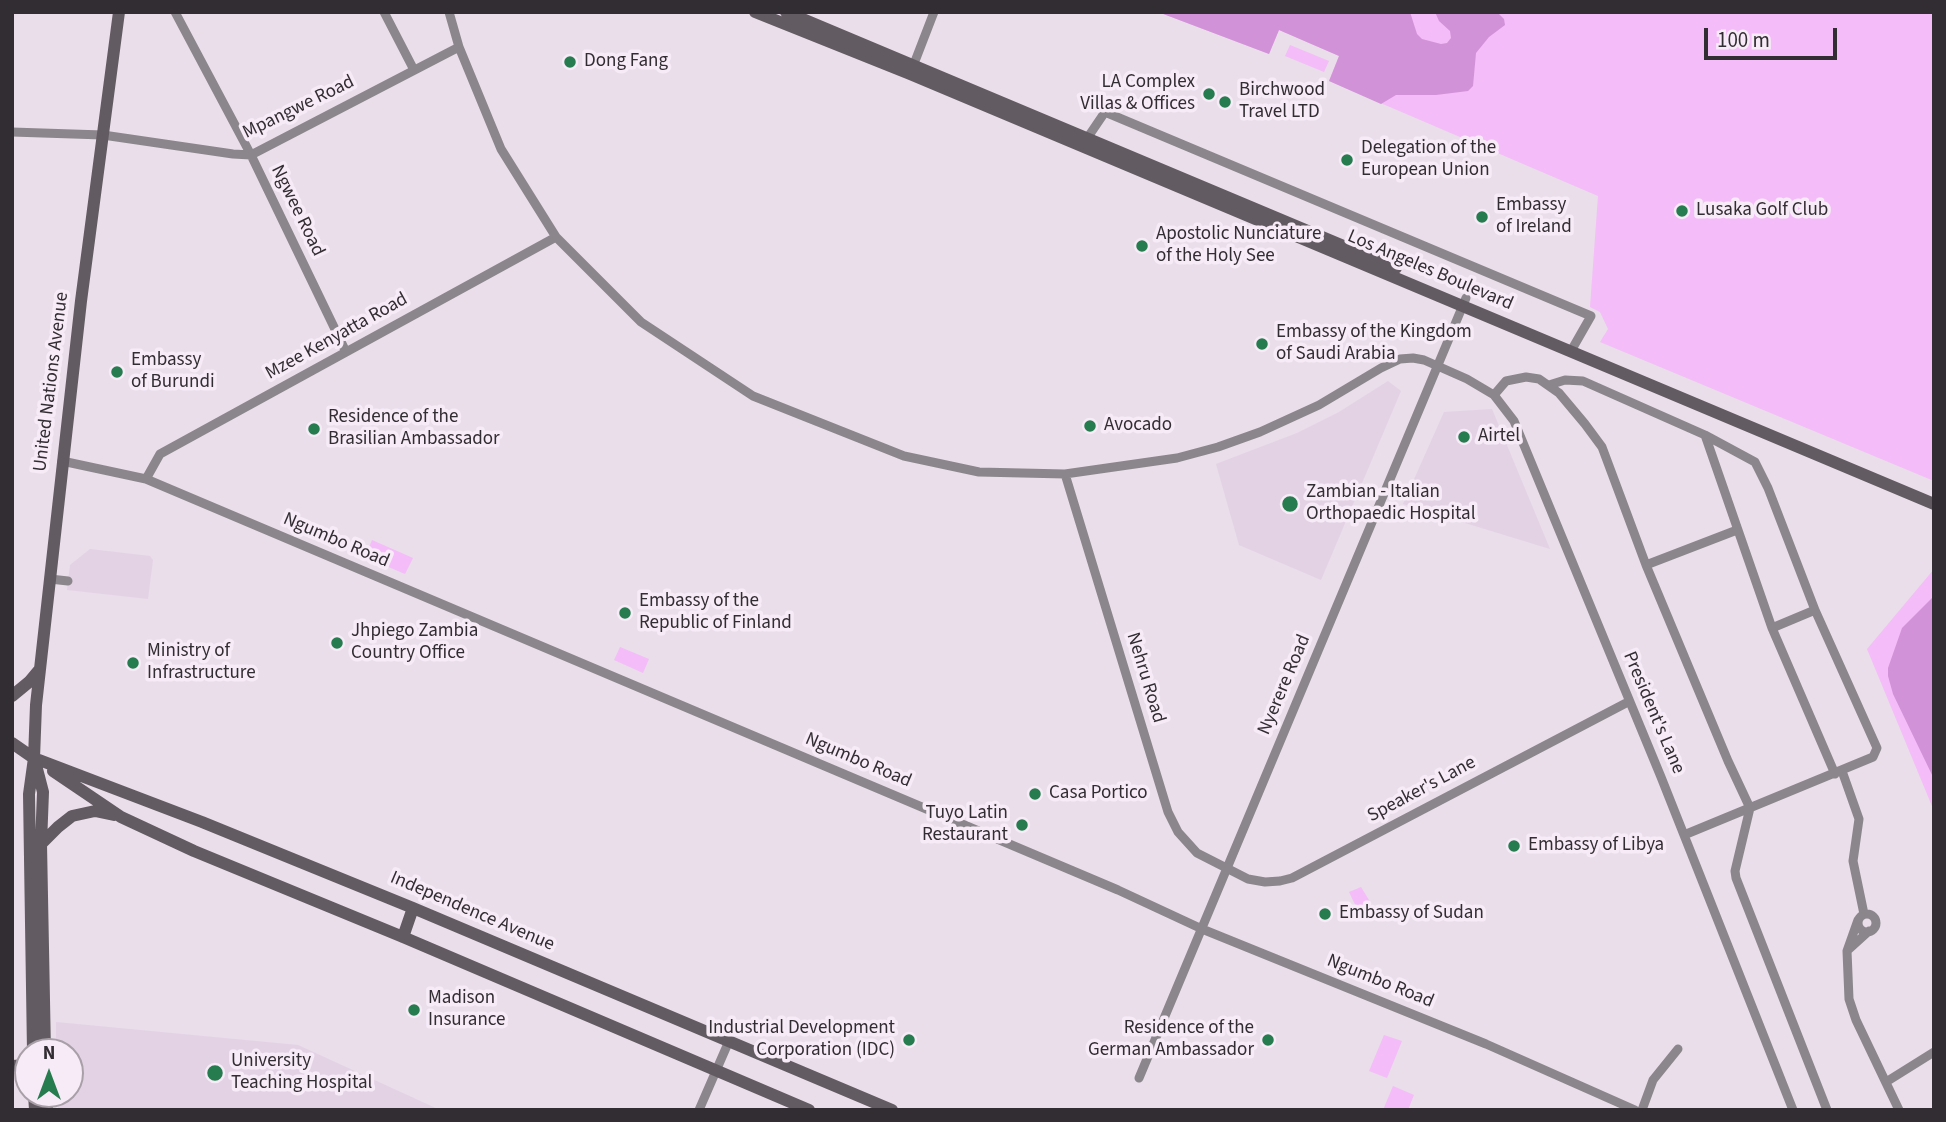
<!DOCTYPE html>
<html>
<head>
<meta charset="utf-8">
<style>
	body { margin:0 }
	#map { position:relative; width:1946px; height:1122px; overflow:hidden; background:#e9deea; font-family:"Source Sans 3",sans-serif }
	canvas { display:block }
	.frame { position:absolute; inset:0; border:14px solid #322d32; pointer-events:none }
	.north { position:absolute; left:14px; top:1038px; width:70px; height:70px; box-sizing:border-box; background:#f6ebf7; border:2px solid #a89fa8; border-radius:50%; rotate:0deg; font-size:19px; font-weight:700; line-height:28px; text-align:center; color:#322d32 }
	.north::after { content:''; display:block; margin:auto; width:24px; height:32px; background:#267b4f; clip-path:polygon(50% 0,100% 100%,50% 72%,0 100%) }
	.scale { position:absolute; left:1704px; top:28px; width:133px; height:32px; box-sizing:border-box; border:4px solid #322d32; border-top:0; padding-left:9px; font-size:21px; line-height:24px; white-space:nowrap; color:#322d32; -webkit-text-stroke:5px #f6ebf7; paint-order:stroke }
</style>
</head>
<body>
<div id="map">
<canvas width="1946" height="1122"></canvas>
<div class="frame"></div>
<div class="north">N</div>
<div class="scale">100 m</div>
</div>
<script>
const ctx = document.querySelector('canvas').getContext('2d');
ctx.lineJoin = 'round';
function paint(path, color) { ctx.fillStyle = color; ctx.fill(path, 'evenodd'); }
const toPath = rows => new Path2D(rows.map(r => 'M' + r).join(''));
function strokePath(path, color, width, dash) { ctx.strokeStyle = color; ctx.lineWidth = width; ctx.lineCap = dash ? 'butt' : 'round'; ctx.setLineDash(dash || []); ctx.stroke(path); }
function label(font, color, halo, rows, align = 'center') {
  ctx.font = font + ' "Source Sans 3",sans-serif'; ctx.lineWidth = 7; ctx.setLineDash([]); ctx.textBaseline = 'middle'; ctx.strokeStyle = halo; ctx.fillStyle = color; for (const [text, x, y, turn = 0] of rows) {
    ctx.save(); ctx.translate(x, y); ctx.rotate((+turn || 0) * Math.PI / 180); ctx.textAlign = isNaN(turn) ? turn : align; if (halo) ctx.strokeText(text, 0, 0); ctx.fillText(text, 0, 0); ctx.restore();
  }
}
paint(toPath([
	[1388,381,1401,391,1321,580,1239,545,1216,464,1297,433,1339,412],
	[1492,409,1550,549,1403,504,1444,412],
	[90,549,150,556,153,560,148,599,67,590,70,565],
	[56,1022,298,1045,440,1110,58,1110,58,1094,70,1094,70,1052,56,1052]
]), '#e3d2e4');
paint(toPath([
	[1158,12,1934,12,1934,481,1600,342,1608,329,1600,312,1590,307,1598,196,1329,81,1339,56,1279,30,1269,54],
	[1290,45,1329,61,1324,72,1285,56],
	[372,540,413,558,405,574,365,557],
	[1934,569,1934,811,1867,649],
	[620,647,649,659,643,673,614,660],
	[1361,887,1377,913,1363,921,1349,892],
	[1384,1035,1402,1041,1387,1078,1369,1071],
	[1393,1086,1414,1095,1408,1110,1383,1110]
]), '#f4bcf8');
paint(toPath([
	[1158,12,1410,12,1417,34,1422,39,1441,44,1447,43,1451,38,1450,31,1439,21,1435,12,1497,12,1504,19,1505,25,1489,37,1476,53,1473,86,1468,91,1436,95,1396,95,1381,104,1329,81,1339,56,1279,30,1269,54],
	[1934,596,1934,779,1893,694,1888,676,1888,668,1902,628]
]), '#d292d7');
strokePath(toPath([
	[175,12,251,155,346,352],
	[384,12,414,70],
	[449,12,459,47,501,149,556,237,641,322,753,396,904,456,979,472,1065,474,1177,458,1218,447,1260,432,1319,405,1381,368,1400,359,1413,358,1424,360,1467,379,1494,395,1514,421,1661,777,1793,1110],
	[912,69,934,12],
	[12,132,103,135,233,154,251,155,459,47],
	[1088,137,1105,112,1591,316,1571,351],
	[1549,385,1565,380,1583,381,1705,435,1755,462,1768,488,1815,610,1877,748,1873,757,1684,835],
	[1494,395,1506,381,1526,377,1539,379,1559,393,1585,424,1602,447,1646,565,1728,761,1750,808,1735,871,1736,878,1827,1110],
	[1705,435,1772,628,1835,774],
	[62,461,146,479,1118,890,1202,929,1486,1044,1635,1110],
	[1065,474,1168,812,1178,832,1197,853,1248,879,1265,882,1280,881,1292,878,1628,702],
	[146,479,160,454,556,237],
	[1646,565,1737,530],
	[50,579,68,581],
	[1772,628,1815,610],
	[1842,771,1859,819,1853,861,1864,914],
	'1858 923a9 9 0 1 1 18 0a9 9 0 1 1-18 0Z',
	[1858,920,1847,951,1849,999,1856,1020,1899,1110],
	[1848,950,1869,931],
	[1139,1078,1466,298],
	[1886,1082,1934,1052],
	[699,1110,729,1041],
	[1642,1110,1653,1080,1678,1049]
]), '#8b868b', 9);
strokePath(toPath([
	[755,12,910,74,1934,504],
	[786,12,1396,268],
	[12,696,29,682,39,670],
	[12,743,38,761],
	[34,758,202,822,413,908,892,1110],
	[36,765,43,792,41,844,45,1052],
	[53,771,121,817,194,851,403,937,809,1110],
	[41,844,58,827,72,816,95,811,114,815],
	[403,937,413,908],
	[33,1052,29,794,34,758,36,705,81,301,119,12],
	[12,1066,28,1065],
	[34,1094,35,1110],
	[46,1094,47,1110]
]), '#625b62', 12);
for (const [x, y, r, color] of [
	[570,62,7,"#267b4f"],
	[1209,94,7,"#267b4f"],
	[1225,102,7,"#267b4f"],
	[1347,160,7,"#267b4f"],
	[1682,211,7,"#267b4f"],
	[1482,217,7,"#267b4f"],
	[1142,246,7,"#267b4f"],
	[1262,344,7,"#267b4f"],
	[117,372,7,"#267b4f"],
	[1090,426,7,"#267b4f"],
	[314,429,7,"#267b4f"],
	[1464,437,7,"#267b4f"],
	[1290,504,9,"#267b4f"],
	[625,613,7,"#267b4f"],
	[337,643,7,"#267b4f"],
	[133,663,7,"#267b4f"],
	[1035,794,7,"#267b4f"],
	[1022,825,7,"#267b4f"],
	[1514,846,7,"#267b4f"],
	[1325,914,7,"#267b4f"],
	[414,1010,7,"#267b4f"],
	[909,1040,7,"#267b4f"],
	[1268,1040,7,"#267b4f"],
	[215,1073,9,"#267b4f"]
]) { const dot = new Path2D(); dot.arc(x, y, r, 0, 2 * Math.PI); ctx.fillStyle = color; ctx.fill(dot); strokePath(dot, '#f6ebf7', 2.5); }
label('19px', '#322d32', '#f6ebf7', [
	["Dong Fang",584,62],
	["LA Complex",1195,83,"right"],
	["Villas & Offices",1195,105,"right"],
	["Birchwood",1239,91],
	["Travel LTD",1239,113],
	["Delegation of the",1361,149],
	["European Union",1361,171],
	["Embassy",1496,206],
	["of Ireland",1496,228],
	["Lusaka Golf Club",1696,211],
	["Apostolic Nunciature",1156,235],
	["of the Holy See",1156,257],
	["Embassy of the Kingdom",1276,333],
	["of Saudi Arabia",1276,355],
	["Embassy",131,361],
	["of Burundi",131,383],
	["Residence of the",328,418],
	["Brasilian Ambassador",328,440],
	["Avocado",1104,426],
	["Airtel",1478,437],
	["Zambian - Italian",1306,493],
	["Orthopaedic Hospital",1306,515],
	["Embassy of the",639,602],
	["Republic of Finland",639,624],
	["Jhpiego Zambia",351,632],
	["Country Office",351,654],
	["Ministry of",147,652],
	["Infrastructure",147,674],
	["Casa Portico",1049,794],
	["Tuyo Latin",1008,814,"right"],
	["Restaurant",1008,836,"right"],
	["Embassy of Libya",1528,846],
	["Embassy of Sudan",1339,914],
	["Madison",428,999],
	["Insurance",428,1021],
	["Industrial Development",895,1029,"right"],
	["Corporation (IDC)",895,1051,"right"],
	["Residence of the",1254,1029,"right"],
	["German Ambassador",1254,1051,"right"],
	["University",231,1062],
	["Teaching Hospital",231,1084]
], 'left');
label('19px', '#322d32', '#f6ebf7', [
	["Mpangwe Road",299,108,-26],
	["Ngwee Road",297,211,64],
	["Los Angeles Boulevard",1430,271,23],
	["Mzee Kenyatta Road",337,337,-29],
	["United Nations Avenue",52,382,-83],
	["Ngumbo Road",336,541,23],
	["Nehru Road",1145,678,73],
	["Nyerere Road",1285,685,-67],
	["President's Lane",1653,713,67],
	["Ngumbo Road",858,761,23],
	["Speaker's Lane",1422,790,-28],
	["Independence Avenue",472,912,23],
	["Ngumbo Road",1380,982,22]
]);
</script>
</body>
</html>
